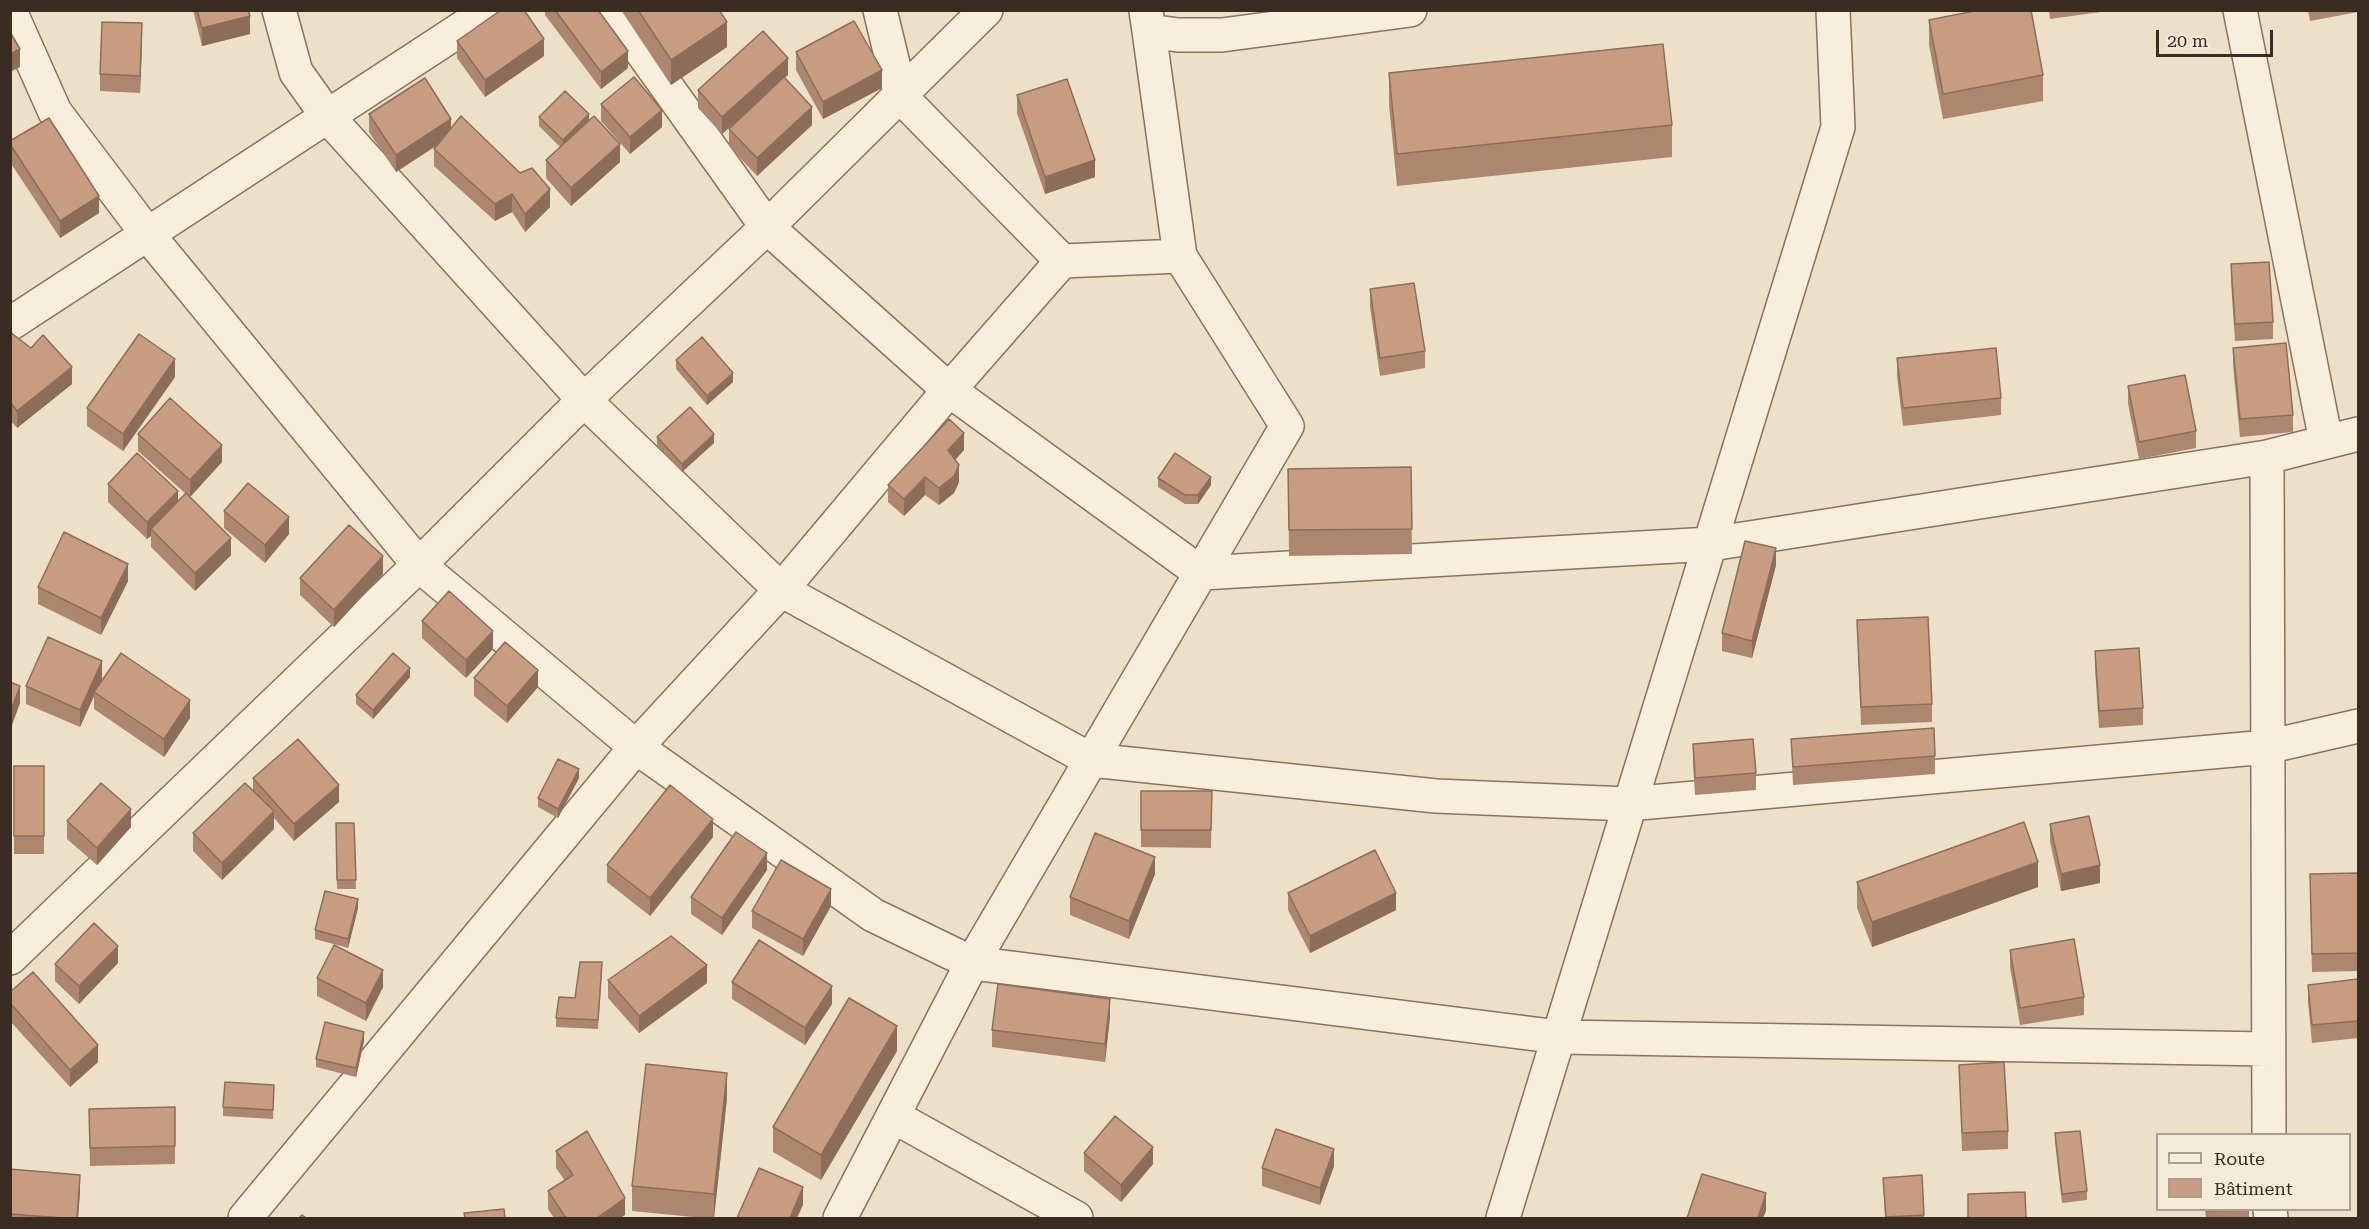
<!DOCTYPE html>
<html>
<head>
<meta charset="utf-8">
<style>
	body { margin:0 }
	#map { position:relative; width:2369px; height:1229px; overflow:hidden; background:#ece0c9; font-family:"Roboto Serif",serif }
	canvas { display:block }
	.frame { position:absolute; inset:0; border:12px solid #392c21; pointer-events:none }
	.legend { position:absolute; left:2156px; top:1133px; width:195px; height:78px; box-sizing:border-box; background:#f4ebd8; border:2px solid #a99f8f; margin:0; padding:8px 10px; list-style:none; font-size:18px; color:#392c21 }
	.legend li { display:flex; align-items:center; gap:12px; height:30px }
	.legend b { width:30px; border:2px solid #a99f8f }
	.scale { position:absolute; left:2156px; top:30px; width:117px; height:27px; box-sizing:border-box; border:3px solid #392c21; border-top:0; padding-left:8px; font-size:18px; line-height:21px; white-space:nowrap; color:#392c21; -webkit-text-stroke:4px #f4ebd8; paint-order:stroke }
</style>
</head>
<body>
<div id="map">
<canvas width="2369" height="1229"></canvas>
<div class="frame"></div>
<ul class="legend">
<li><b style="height:8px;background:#f7eedc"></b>Route</li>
<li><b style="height:16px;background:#c89c81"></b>Bâtiment</li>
</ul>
<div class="scale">20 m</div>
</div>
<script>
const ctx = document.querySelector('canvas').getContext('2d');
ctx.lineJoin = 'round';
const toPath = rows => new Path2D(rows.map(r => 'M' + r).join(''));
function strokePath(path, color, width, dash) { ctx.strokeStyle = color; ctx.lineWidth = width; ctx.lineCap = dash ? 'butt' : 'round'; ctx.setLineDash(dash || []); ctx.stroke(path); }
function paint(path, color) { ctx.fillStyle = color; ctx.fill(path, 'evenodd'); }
const minor = toPath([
	[279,10,296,72,328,117,584,400,781,590,1091,760,1436,796,1628,804,2267,747,2358,726],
	[612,10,767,227,949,390,1201,573,1711,544,2267,457,2358,434],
	[880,10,901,97,1062,261],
	[2240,10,2326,441],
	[10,11,55,112,149,236,419,565,636,747,873,915,972,963,1559,1037,2267,1049],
	[1146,11,1149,31,1178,35,1222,35,1410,10],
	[10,324,490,10],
	[2267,457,2269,1134],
	[10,958,419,565,584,400,767,227,986,10],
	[893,1116,1076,1218],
	[2270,1210,2271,1218],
	[245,1218,636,747,781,590,949,390,1062,261,1180,256],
	[840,1218,972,963,1287,426,1180,256,1149,31],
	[1503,1218,1838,127,1833,10]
]);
strokePath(minor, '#88735e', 36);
strokePath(minor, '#f7eedc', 33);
paint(toPath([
	[193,10,248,10,250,34,202,46],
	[545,10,598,10,628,68,601,89,545,15],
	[621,10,719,10,727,47,671,85],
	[2049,10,2115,10,2050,19],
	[2308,10,2358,10,2358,12,2310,21],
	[1929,20,2043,75,2043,101,1943,119,1929,45],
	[142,41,140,93,100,91,100,74],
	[457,41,544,56,485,97,457,58],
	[796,52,882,88,823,119,796,70],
	[1389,73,1672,125,1672,157,1397,186,1389,105],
	[788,75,784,78,812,125,757,176,729,146,729,129,744,115,722,134,698,108,698,90],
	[1017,95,1095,177,1045,194,1017,113],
	[601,104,662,127,630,154,601,121],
	[369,114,451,128,550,207,525,232,512,212,495,221,434,166,434,149,436,146,396,172,369,132],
	[539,117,589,121,620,162,571,206,546,178,546,160,560,147,539,126],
	[10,141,99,213,60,238,10,162],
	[2231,264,2273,322,2273,339,2235,341,2231,282],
	[1370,289,1425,351,1425,368,1380,376,1370,307],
	[10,332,72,384,17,428,10,420],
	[2233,348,2293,415,2293,432,2240,437,2233,365],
	[1897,358,2001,398,2001,415,1903,426,1897,376],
	[676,360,733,382,707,405,676,369],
	[175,377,123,451,87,426,87,408],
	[2128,386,2196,431,2196,448,2139,459,2128,404],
	[138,434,222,462,190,497,231,555,195,591,151,547,151,536,147,539,108,502,108,484,178,502,186,494,138,451],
	[657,437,714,443,682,472,657,446],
	[964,450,955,460,959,482,954,493,939,505,925,495,904,516,888,502,888,485],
	[1411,467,1412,554,1289,556,1288,469],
	[1158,478,1211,485,1198,504,1185,504,1158,487],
	[224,511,289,534,265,563,224,528],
	[1776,565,1752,658,1722,651,1722,633],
	[383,574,334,627,300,595,300,578],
	[128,581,101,635,38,604,38,587],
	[1857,620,1932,704,1932,722,1861,725],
	[422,621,493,649,466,678,422,638],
	[2095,651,2143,708,2143,725,2099,728,2095,668],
	[410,677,373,719,356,704,356,695],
	[474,678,538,687,507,723,474,696],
	[102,679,99,685,190,718,164,757,94,709,94,696,80,727,26,704,26,686],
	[1791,739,1935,756,1935,774,1793,785],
	[1693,744,1756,773,1756,790,1695,795,1693,761],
	[14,766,44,766,44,854,14,854],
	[253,778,339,802,294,841,274,818,274,829,222,880,193,851,193,833,253,791],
	[579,778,558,818,538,807,538,798],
	[1141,791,1212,791,1211,848,1141,847],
	[67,821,131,827,97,865,67,839],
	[336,823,354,823,356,889,337,889],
	[2050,824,2100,883,2061,891,2050,842],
	[713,837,650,916,607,882,607,865],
	[767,870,722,935,691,914,691,897],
	[2358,873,2358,971,2312,972,2310,891],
	[1155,874,1129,939,1070,915,1070,897],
	[1857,882,2038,887,1872,947,1857,908],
	[1288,893,1396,910,1310,953,1288,910],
	[831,906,803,956,752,928,752,911],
	[358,908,348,948,315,939,315,930],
	[2010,950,2084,997,2084,1015,2020,1025,2010,967],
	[118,963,79,1004,55,981,55,964],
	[602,971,598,1029,556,1027,556,1018],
	[317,978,383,987,366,1021,317,996],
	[2358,979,2358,1038,2312,1043,2308,1002,2308,985],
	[608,980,707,983,639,1033,608,998],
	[732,982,832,1004,805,1045,732,999],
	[10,992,98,1062,70,1087,10,1021],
	[1110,1016,1105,1062,992,1047,992,1030],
	[364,1041,356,1077,316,1067,316,1059],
	[897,1051,821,1180,773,1152,773,1127],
	[1959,1065,2008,1131,2008,1149,1962,1151],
	[274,1085,273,1119,223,1116,223,1107],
	[727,1098,714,1218,703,1218,632,1211,632,1186],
	[175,1107,175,1164,90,1166,89,1109],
	[2055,1133,2087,1191,2087,1200,2062,1203,2055,1142],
	[556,1151,625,1215,620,1218,554,1218,548,1209,548,1191,565,1181,556,1168],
	[1084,1153,1153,1164,1121,1202,1084,1171],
	[1334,1166,1320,1205,1262,1186,1262,1168],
	[10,1169,80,1192,78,1218,10,1218],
	[1922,1175,1924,1218,1885,1218,1883,1178],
	[2205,1209,2249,1209,2249,1218,2206,1218]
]), '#ac866f');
paint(toPath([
	[250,16,250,34,202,46,202,28],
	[727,22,727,47,671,85,671,60],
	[142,23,142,41,140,93,140,76],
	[544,39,544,56,485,97,485,80],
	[20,49,20,67,10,72,10,54],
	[628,51,628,68,601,89,601,72],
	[788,58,788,75,722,134,722,117],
	[882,70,882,88,823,119,823,102],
	[812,107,812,125,757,176,757,158],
	[662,110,662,127,630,154,630,137],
	[589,114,589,123,563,149,563,140],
	[451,119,451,136,396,172,396,155],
	[620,144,620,162,571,206,571,188],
	[1095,160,1095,177,1045,194,1045,177],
	[550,189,550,207,525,232,525,214],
	[512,194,512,212,495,221,495,204],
	[99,196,99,213,60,238,60,221],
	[175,359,175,377,123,451,123,434],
	[72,367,72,384,17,428,17,411],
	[733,373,733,382,707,405,707,396],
	[964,433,964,450,948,468,948,450],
	[714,434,714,443,682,472,682,464],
	[222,445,222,462,190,497,190,480],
	[959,465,959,482,954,493,939,505,939,488],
	[925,477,925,495,904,516,904,499],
	[1211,477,1211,485,1198,504,1198,495],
	[178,491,178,508,151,529,151,536,147,539,147,522],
	[289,517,289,534,265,563,265,545],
	[231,538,231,555,195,591,195,573],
	[1776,548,1776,565,1752,658,1752,641],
	[383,556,383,574,334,627,334,610],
	[128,564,128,581,101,635,101,618],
	[493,631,493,649,466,678,466,660],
	[102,661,102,679,96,693,94,692,94,696,80,727,80,710],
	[410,668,410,677,373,719,373,710],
	[538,670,538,687,507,723,507,706],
	[20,686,20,703,10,731,10,713],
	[190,700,190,718,164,757,164,739],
	[579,769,579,778,558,818,558,809],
	[339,785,339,802,294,841,294,824],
	[131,809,131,827,97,865,97,848],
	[274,811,274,829,222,880,222,863],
	[713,819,713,837,650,916,650,898],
	[767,853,767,870,722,935,722,918],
	[1155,857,1155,874,1129,939,1129,921],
	[2038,862,2038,887,1872,947,1872,922],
	[2100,865,2100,883,2061,891,2061,874],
	[831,889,831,906,803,956,803,939],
	[1396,893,1396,910,1310,953,1310,936],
	[358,899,358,908,348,948,348,939],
	[118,946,118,963,79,1004,79,986],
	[707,965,707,983,639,1033,639,1016],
	[383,970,383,987,366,1021,366,1003],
	[832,986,832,1004,805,1045,805,1028],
	[1110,999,1110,1016,1105,1062,1105,1044],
	[897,1026,897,1051,821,1180,821,1155],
	[364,1032,364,1041,356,1077,356,1068],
	[98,1045,98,1062,70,1087,70,1070],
	[12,1061,12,1079,10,1080,10,1063],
	[727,1073,727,1098,714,1218,714,1194],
	[1153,1147,1153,1164,1121,1202,1121,1185],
	[1334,1149,1334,1166,1320,1205,1320,1188],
	[80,1175,80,1192,78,1218,77,1218],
	[803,1187,803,1205,797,1218,790,1218],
	[1766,1193,1766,1211,1763,1218,1758,1218],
	[625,1198,625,1215,620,1218,597,1218]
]), '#8c6d5a');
const building = toPath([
	[197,10,248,10,250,16,202,28,197,10],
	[501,10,524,10,544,39,485,80,457,41,501,10],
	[555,10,598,10,628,51,601,72,555,10],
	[638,10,719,10,727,22,671,60,638,10],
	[1979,10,2031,10,2043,75,1943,94,1929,20,1979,10],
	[854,21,882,70,823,102,796,52,854,21],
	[102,22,142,23,140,76,100,74,102,22],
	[763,31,788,58,722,117,698,90,763,31],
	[10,32,20,49,10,54,10,32],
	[1663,44,1672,125,1397,154,1389,73,1663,44],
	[634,77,662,110,630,137,601,104,634,77],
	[784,77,812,107,757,158,729,129,784,77],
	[425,78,451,119,396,155,369,114,425,78],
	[1067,79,1095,160,1045,177,1017,95,1067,79],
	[565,91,589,114,563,140,539,117,565,91],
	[461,116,520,173,532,168,550,189,525,214,512,194,495,204,434,149,461,116],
	[594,116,620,144,571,188,546,160,594,116],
	[49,118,99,196,60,221,10,144,10,141,49,118],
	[2269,262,2273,322,2235,324,2231,264,2269,262],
	[1414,283,1425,351,1380,358,1370,289,1414,283],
	[10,332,31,348,43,335,72,367,17,411,10,402,10,332],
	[139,334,175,359,123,434,87,408,139,334],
	[702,337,733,373,707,396,676,360,702,337],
	[2286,343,2293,415,2240,419,2233,348,2286,343],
	[1996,348,2001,398,1903,408,1897,358,1996,348],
	[2185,375,2196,431,2139,442,2128,386,2185,375],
	[170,398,222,445,190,480,138,434,170,398],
	[690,407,714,434,682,464,657,437,690,407],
	[949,419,964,433,948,450,959,465,954,476,939,488,925,477,904,499,888,485,949,419],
	[137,453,178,491,147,522,108,484,137,453],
	[1175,453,1211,477,1198,495,1185,495,1158,478,1175,453],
	[1411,467,1412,529,1289,530,1288,469,1411,467],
	[248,483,289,517,265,545,224,511,248,483],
	[186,493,231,538,195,573,151,529,186,493],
	[349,525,383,556,334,610,300,578,349,525],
	[64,532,128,564,101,618,38,587,64,532],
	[1745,541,1776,548,1752,641,1722,633,1745,541],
	[449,591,493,631,466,660,422,621,449,591],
	[1928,617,1932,704,1861,707,1857,620,1928,617],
	[48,637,102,661,80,710,26,686,48,637],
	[505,642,538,670,507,706,474,678,505,642],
	[2139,648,2143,708,2099,711,2095,651,2139,648],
	[121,653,190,700,164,739,94,692,121,653],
	[393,653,410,668,373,710,356,695,393,653],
	[10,682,20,686,10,713,10,682],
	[1934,728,1935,756,1793,767,1791,739,1934,728],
	[298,739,339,785,294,824,253,778,298,739],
	[1753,739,1756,773,1695,778,1693,744,1753,739],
	[558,759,579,769,558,809,538,798,558,759],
	[14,766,44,766,44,836,14,836,14,766],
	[101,783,131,809,97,848,67,821,101,783],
	[245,783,274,811,222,863,193,833,245,783],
	[670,785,713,819,650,898,607,865,670,785],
	[1141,791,1212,791,1211,830,1141,830,1141,791],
	[2089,816,2100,865,2061,874,2050,824,2089,816],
	[2024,822,2038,862,1872,922,1857,882,2024,822],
	[336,823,354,823,356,880,337,880,336,823],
	[736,832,767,853,722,918,691,897,736,832],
	[1095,833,1155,857,1129,921,1070,897,1095,833],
	[1375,850,1396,893,1310,936,1288,893,1375,850],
	[781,860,831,889,803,939,752,911,781,860],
	[2358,873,2358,953,2312,954,2310,874,2358,873],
	[325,891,358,899,348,939,315,930,325,891],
	[94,923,118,946,79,986,55,964,94,923],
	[671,936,707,965,639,1016,608,980,671,936],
	[2074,939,2084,997,2020,1008,2010,950,2074,939],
	[759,940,832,986,805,1028,732,982,759,940],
	[334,945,383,970,366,1003,317,978,334,945],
	[580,962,602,962,598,1020,556,1018,559,997,575,998,580,962],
	[33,972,98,1045,70,1070,10,1003,10,992,33,972],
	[2358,979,2358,1021,2312,1025,2308,985,2358,979],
	[998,984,1110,999,1105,1044,992,1030,998,984],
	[849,998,897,1026,821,1155,773,1127,849,998],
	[325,1022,364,1032,356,1068,316,1059,325,1022],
	[2004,1062,2008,1131,1962,1133,1959,1065,2004,1062],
	[646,1064,727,1073,714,1194,632,1186,646,1064],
	[225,1082,274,1085,273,1110,223,1107,225,1082],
	[175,1107,175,1146,90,1148,89,1109,175,1107],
	[1115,1116,1153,1147,1121,1185,1084,1153,1115,1116],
	[1276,1129,1334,1149,1320,1188,1262,1168,1276,1129],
	[587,1131,625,1198,597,1218,566,1218,548,1191,573,1175,556,1151,587,1131],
	[2080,1131,2087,1191,2062,1194,2055,1133,2080,1131],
	[759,1168,803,1187,790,1218,737,1218,759,1168],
	[10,1169,80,1175,77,1218,63,1218,10,1214,10,1169],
	[1702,1174,1766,1193,1758,1218,1687,1218,1702,1174],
	[1922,1175,1924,1215,1886,1217,1883,1178,1922,1175],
	[2025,1192,2026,1218,1968,1218,1968,1194,2025,1192],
	[504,1209,505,1218,465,1218,464,1213,504,1209],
	[2206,1209,2249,1209,2249,1210,2206,1211,2206,1209],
	[302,1215,306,1218,299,1218,302,1215]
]);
paint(building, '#c89c81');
strokePath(building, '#8c6d5a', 1.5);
</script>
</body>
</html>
